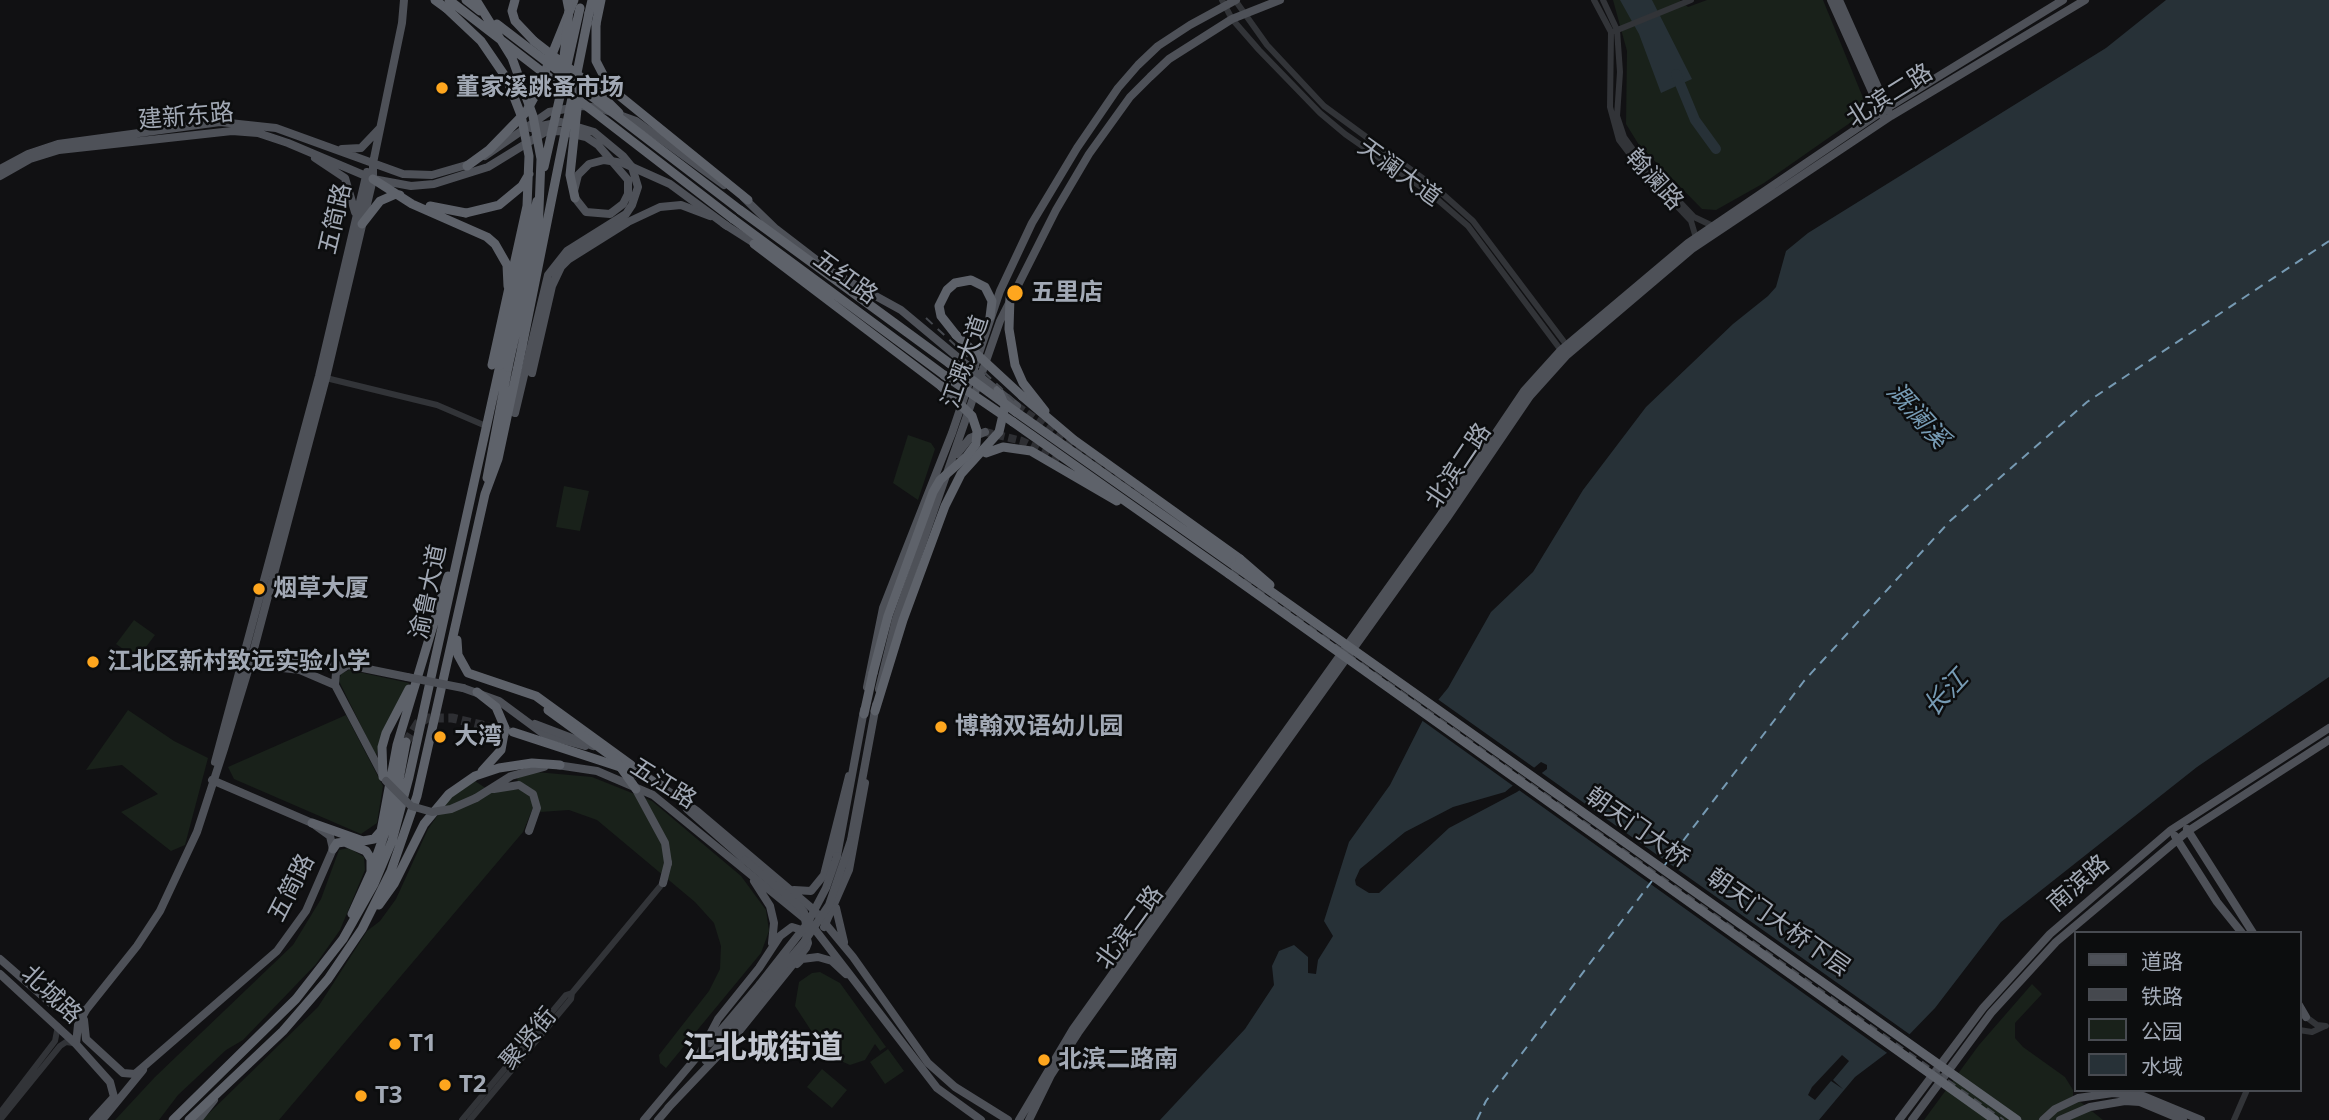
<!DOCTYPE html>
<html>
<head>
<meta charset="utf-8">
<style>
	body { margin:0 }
	#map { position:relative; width:2329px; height:1120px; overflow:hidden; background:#111113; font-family:"Noto Sans","Noto Sans SC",sans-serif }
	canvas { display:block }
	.legend { position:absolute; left:2074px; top:931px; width:228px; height:161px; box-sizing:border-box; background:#0c0d0e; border:2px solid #484b51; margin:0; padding:9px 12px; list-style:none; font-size:21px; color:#a2a9b5 }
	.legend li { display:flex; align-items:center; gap:14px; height:35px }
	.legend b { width:35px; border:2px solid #484b51 }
</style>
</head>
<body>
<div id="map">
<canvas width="2329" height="1120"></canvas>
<ul class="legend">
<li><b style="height:9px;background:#4e5158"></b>道路</li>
<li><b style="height:9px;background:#45484e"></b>铁路</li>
<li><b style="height:19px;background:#19211a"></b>公园</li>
<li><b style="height:19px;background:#273137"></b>水域</li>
</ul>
</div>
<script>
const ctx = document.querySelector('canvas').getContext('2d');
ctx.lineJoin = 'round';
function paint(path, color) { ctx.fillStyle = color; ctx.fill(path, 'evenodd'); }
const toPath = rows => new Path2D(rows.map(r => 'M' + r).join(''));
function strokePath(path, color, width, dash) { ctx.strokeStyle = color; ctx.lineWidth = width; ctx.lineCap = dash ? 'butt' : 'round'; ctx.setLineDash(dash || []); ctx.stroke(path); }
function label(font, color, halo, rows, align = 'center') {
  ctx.font = font + ' "Noto Sans","Noto Sans SC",sans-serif'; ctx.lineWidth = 5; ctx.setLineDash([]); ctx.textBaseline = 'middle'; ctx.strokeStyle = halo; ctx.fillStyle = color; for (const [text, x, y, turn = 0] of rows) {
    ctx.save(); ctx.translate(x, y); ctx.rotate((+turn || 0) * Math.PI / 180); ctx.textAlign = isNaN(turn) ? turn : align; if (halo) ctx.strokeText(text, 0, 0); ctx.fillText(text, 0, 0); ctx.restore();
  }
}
paint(toPath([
	[1613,0,1680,0,1688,7,1707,0,1823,0,1866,105,1857,118,1764,183,1716,210,1702,209,1639,145,1626,124,1627,51],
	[908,435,931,443,935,449,918,500,893,483],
	[564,486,589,491,580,531,556,527],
	[134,620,155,635,137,659,116,644],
	[349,670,409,683,383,732,376,756,339,681,341,674],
	[128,710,174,741,208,758,185,845,171,851,121,812,158,794,122,765,86,770],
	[346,715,383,786,377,823,361,834,234,779,228,767],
	[536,772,592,777,652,801,741,876,766,910,769,931,761,953,666,1068,660,1063,659,1055,709,991,720,969,721,946,714,923,695,902,597,820,569,810,540,812,535,791,518,782,517,778],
	[475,781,493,793,510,789,526,790,534,805,523,832,279,1120,202,1120,318,1007,367,931,380,921,396,899,428,829,450,798],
	[349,848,364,857,365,870,340,930,316,964,243,1040,226,1050,178,1095,159,1120,115,1120,155,1077,293,945,321,899,339,850],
	[820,972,840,983,886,1047,880,1051,875,1044,865,1060,850,1065,827,1055,795,1006,799,982,812,973],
	[2032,984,2042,994,2015,1023,2015,1038,2023,1047,2065,1077,2073,1090,2073,1096,2103,1120,1924,1120,1979,1045],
	[888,1049,904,1071,885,1084,870,1062],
	[822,1069,847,1090,832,1108,807,1087]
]), '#19211a');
paint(toPath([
	[1620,0,1652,0,1692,79,1661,93,1639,34],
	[2166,0,2329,0,2329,677,2197,767,2001,922,1935,1008,1904,1040,1855,1077,1819,1120,1160,1120,1245,1029,1274,985,1272,966,1279,951,1294,945,1308,957,1308,973,1316,974,1318,960,1333,936,1324,921,1349,842,1390,785,1425,716,1448,688,1491,612,1533,572,1583,490,1646,407,1733,324,1768,296,1776,287,1786,251,1808,233,2106,48],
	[1541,762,1547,765,1547,769,1517,792,1449,828,1379,893,1369,893,1356,885,1355,880,1360,869,1405,832,1453,807,1505,792]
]), '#273137');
paint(toPath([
	[1436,698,1536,769,1516,788,1420,719],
	[1539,771,1912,1036,1890,1055,1516,788],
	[1842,1055,1849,1061,1833,1080,1843,1089,1831,1081,1815,1100,1808,1095,1812,1087]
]), '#111113');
strokePath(toPath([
	[1676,74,1695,120,1716,149]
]), '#273137', 10);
strokePath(toPath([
	[1664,866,1804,681,1950,521,2087,402,2329,241],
	[1477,1120,1486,1101,1652,881]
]), '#769ab3', 2, [9, 7]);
strokePath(toPath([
	[1017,406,1155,504],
	[985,432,1022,441,1063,461]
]), '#2e2f33', 8, [8, 4]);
strokePath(toPath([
	[406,742,418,723,428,718,452,718,511,732]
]), '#2e2f33', 9, [9, 4.5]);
strokePath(toPath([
	[1222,0,1232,19,1259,50,1320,113,1345,134,1431,194,1468,226,1563,353],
	[1235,0,1267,45,1324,106,1436,188,1473,221,1568,347],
	[1594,0,1611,32,1610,107,1619,140,1638,165,1691,221,1696,238],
	[1603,0,1617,30,1620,72,1617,116,1624,137,1641,161,1694,217,1713,226],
	[1615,31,1691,0],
	[326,378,437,405,486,426],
	[572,993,663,883],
	[2306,1017,2317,1025,2326,1026],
	[2299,1030,2312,1032,2325,1026],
	[0,1113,55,1041,58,1026],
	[0,1120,60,1046,66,1042,73,1043],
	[462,1120,566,995,572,993,571,999,470,1120],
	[2234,1120,2247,1090]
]), '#323438', 6);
strokePath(toPath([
	[1831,0,1883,116],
	[1839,0,1888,110],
	[342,149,361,148,380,128],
	[485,156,549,112,582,106,600,108,636,121,724,185],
	[315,158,345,178,355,212],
	[0,169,28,154,58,144,220,122,276,128,403,174,432,175,470,164],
	[0,176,30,159,59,150,232,131,258,133,288,143,373,179,411,186,434,184,488,167,545,132,560,131,586,137,598,145,628,180,628,194,623,204,610,214,586,212,575,198],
	[744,198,776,229,832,272,901,310,967,365],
	[724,224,757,245],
	[532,373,552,286,561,267,569,259,628,222,660,207,681,205,710,216],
	[989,384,1017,406],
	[515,413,548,275,567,251,626,214,632,205,638,187,632,167,623,156,594,132,561,122,531,128],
	[957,454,970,438,985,432],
	[247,654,348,665,407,677],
	[248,664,300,670,335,685,383,776],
	[335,685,336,673,348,665],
	[867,687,883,608,952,433,1000,291,1032,223,1077,148,1118,88,1138,65,1158,46,1190,25,1236,0],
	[463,688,499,701,545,735,585,746],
	[879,689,896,619,1000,321,1056,210,1089,154,1130,97,1150,77,1169,59,1232,19,1280,0],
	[215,762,319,376,367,172],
	[626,762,697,811,814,910,853,957,928,1063,955,1087,1008,1120],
	[557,765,597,771,653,795,810,923,937,1088,981,1120],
	[494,789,519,785,533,794,537,808,529,831],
	[476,798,511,776,544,767],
	[687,809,745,860],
	[2187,829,2253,933],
	[2175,836,2217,902,2242,933],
	[851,840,876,705],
	[837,856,864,710],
	[754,881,770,906,774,923,772,943],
	[663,883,668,863],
	[794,890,811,891,824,875,849,776],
	[836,908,844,942],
	[824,927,849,870,865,783],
	[0,959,55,1007,68,1013,86,1010],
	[797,964,802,959,818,957,832,961,846,974],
	[0,974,76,1044,110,1082,114,1097,93,1120],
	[2299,1005,2306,1017],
	[84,1020,86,1039,123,1073,135,1074,277,951,306,911,333,849,330,836,312,823,212,780],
	[710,1043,760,984],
	[76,1044,78,1025,86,1010,137,946,160,911,197,832,224,749,250,664,326,378,373,179,373,163,402,23,404,0],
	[706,1061,765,988],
	[668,1108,728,1045,806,948,808,943,805,931,792,927,780,936,759,968,718,1019,699,1055],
	[102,1120,143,1070],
	[198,1120,214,1100],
	[644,1120,701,1052],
	[658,1120,670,1106],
	[1019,1120,1073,1029,1441,514,1524,391,1561,350,1688,243,1887,108,2063,0],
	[1029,1120,1051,1075,1078,1033,1447,518,1530,396,1566,356,1692,249,1891,116,2085,0],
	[1899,1120,1983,1008,2050,934,2171,830,2329,728],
	[1912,1120,1991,1013,2056,942,2188,831,2329,740],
	[2043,1120,2055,1109,2078,1098,2113,1093,2143,1096,2201,1120],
	[2060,1120,2090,1107,2125,1101,2140,1102,2183,1120]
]), '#4e5158', 8);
strokePath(toPath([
	[435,0,446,8],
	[515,0,512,11,515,21,534,41],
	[589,13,592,0],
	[596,24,601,0],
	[467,166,489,150,526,112,536,94,574,0],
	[373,179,412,204,487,237,495,244,507,265,508,286],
	[430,206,466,213],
	[740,210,949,363],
	[733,219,944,375],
	[362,224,380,201,396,194,400,195],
	[754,244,941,386],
	[1010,297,1009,329,1015,365,1023,383,1045,411],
	[956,335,941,316,939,306,947,290,955,283,971,280,985,287,992,301,990,317],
	[1022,396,1074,440,1240,559],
	[1016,412,1235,566],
	[1013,422,1229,574],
	[986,453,1003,447,1031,451,1117,501],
	[487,478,508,367],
	[457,640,458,655,468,673,536,696,631,765],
	[477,692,496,707,505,728,501,750,482,771],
	[875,711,903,620,945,506,961,474,999,432,1005,406,998,390],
	[864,714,873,673],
	[513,732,620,767,661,785],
	[383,777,382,747,386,733,409,689],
	[312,823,363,841,374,839,381,831,397,745,448,576],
	[333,849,337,843,345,842,366,851,371,859,371,872,352,914],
	[371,872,394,807,406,742],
	[379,905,394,884,424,824,449,794,475,776,499,768,532,763,560,765],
	[173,1120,296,999,343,939,374,884,392,841,409,777,500,365],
	[189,1120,283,1031,328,979,362,929,391,871,417,796,485,494,498,459,522,347]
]), '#5e626a', 9);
strokePath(toPath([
	[926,318,1016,402],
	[1231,570,2004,1120]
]), '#45484e', 2, [9, 7]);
strokePath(toPath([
	[574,191,578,175,589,164,604,160,623,163,670,184,727,226],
	[967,365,989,384],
	[407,677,463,688],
	[535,724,593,746],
	[386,781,411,806,432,812,451,809,476,798],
	[633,784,665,843,668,863],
	[745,860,798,905,804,912,806,925],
	[760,984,807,924,826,888,837,856],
	[765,988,804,942,829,905,851,840]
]), '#4e5158', 8);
strokePath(toPath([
	[449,0,733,219],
	[466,0,480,11],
	[476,0,512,58,533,116,541,159,538,234,508,367],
	[446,8,481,41,507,79,521,115,529,156,527,206,492,365],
	[497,24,740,210],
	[596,24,596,61,610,88,748,200],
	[534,41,591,85,619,113],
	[564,57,569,10,567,0],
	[544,167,580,8],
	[575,198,570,175,578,100],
	[466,213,499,205,522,186,529,174],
	[956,335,1022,396],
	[522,347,589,13],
	[949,363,1016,412],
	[500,365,537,201],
	[944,375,1013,422],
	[1240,559,1270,585],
	[1235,566,2017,1120],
	[1229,574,1995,1120],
	[873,673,888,616,933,492,940,480,967,456,976,444,977,431,972,416,941,386],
	[548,710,614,758,636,789]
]), '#5e626a', 9);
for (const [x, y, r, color] of [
	[442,88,7,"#fea61e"],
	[1015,293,9,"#fea61e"],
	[259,589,7,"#fea61e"],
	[93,662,7,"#fea61e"],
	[941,727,7,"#fea61e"],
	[440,737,7,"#fea61e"],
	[395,1044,7,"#fea61e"],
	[1044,1060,7,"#fea61e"],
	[445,1085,7,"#fea61e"],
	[361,1096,7,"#fea61e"]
]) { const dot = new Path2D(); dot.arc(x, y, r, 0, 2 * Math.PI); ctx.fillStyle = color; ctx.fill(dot); strokePath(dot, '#0c0d0e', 2.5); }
label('bold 24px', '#a2a9b5', '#0c0d0e', [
	["董家溪跳蚤市场",456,88],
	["五里店",1031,293],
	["烟草大厦",273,589],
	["江北区新村致远实验小学",107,662],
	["博翰双语幼儿园",955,727],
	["大湾",454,737],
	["T1",409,1044],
	["北滨二路南",1058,1060],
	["T2",459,1085],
	["T3",375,1096]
], 'left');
label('24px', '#a2a9b5', '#0c0d0e', [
	["北滨二路",1890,96,-32],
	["建新东路",186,117,-5],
	["天澜大道",1399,173,36],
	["翰澜路",1654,180,48],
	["五简路",336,219,-77],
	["五红路",845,278,36],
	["江溉大道",966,362,-71],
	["北滨二路",1459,466,-56],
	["渝鲁大道",429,592,-78],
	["五江路",663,784,32],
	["朝天门大桥",1637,828,35],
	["南滨路",2079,884,-41],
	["五简路",292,888,-63],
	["朝天门大桥下层",1778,923,35],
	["北滨二路",1130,928,-54],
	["北城路",51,995,43],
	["聚贤街",529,1039,-50]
]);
label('italic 26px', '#769ab3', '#0c0d0e', [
	["溉澜溪",1917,416,48],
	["长江",1946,694,-47]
]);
label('bold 32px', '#c3c7d1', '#0c0d0e', [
	["江北城街道",763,1049]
]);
</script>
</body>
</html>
